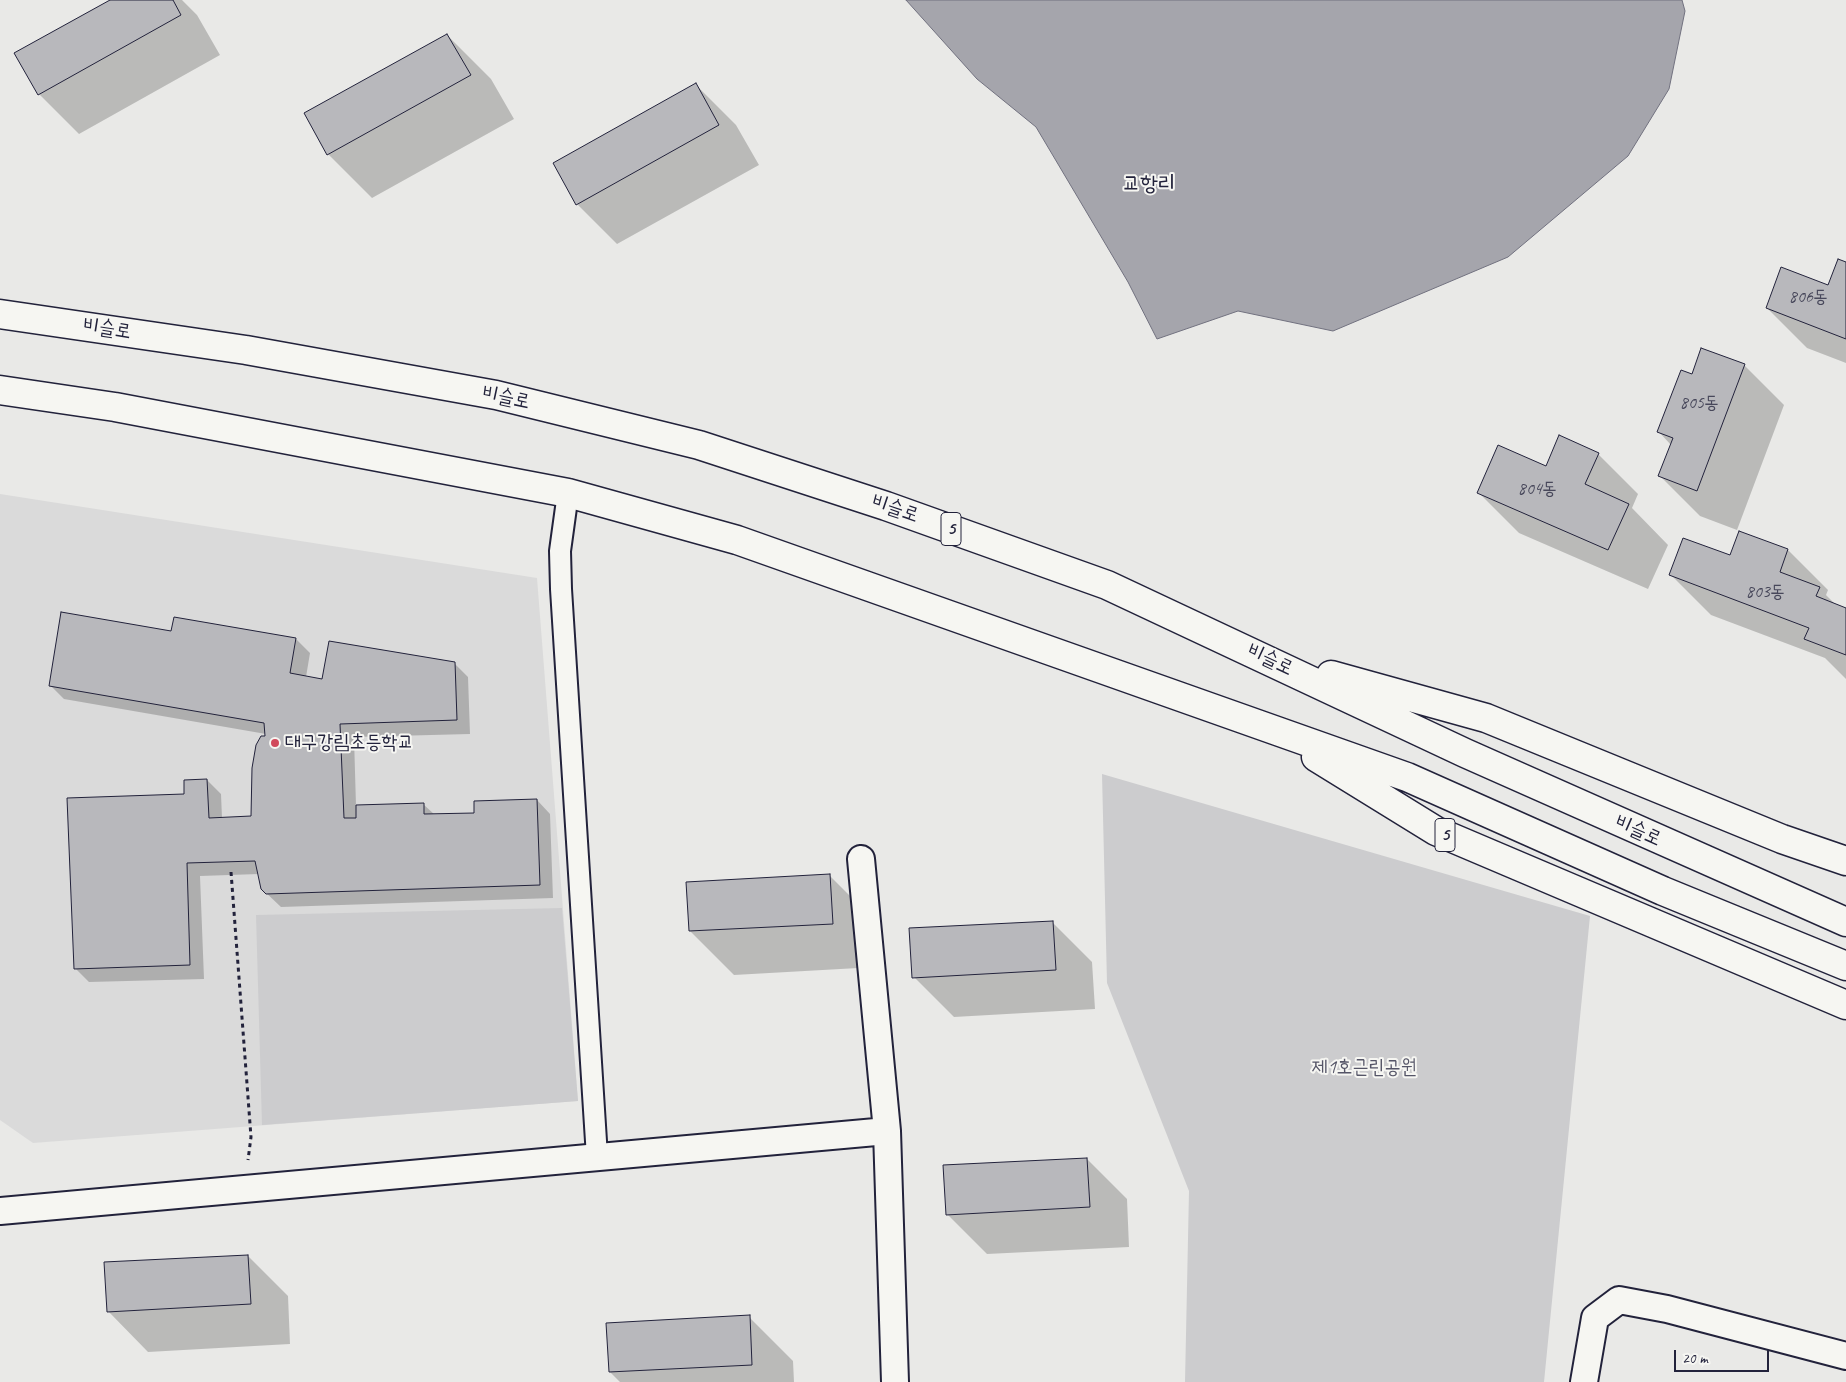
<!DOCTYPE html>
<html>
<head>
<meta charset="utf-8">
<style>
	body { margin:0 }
	#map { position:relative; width:1846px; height:1382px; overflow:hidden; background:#e9e9e7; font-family:Caveat,sans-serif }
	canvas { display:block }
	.scale { position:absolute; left:1674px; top:1350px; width:95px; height:22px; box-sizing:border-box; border:2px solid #22223b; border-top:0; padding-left:6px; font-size:15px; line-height:18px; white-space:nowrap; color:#22223b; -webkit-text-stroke:4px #f6f6f2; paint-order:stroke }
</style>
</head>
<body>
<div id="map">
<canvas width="1846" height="1382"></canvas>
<div class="scale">20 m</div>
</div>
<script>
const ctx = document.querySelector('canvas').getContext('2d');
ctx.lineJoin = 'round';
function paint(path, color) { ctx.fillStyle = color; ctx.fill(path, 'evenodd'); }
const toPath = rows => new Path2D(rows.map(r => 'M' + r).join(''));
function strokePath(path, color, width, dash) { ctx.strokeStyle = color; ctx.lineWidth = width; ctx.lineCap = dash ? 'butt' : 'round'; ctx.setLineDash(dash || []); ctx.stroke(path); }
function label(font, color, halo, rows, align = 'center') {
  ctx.font = font + ' Caveat,"Poor Story",sans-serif'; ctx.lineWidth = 4; ctx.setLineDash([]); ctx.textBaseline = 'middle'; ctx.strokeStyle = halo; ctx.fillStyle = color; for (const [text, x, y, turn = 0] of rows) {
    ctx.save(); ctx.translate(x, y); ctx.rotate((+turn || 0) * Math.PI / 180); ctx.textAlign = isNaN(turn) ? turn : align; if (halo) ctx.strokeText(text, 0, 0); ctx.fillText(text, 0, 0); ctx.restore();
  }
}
paint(toPath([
	[0,494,537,578,578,1101,33,1143,0,1120]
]), '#dadada');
paint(toPath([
	[1102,774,1590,916,1544,1382,1185,1382,1189,1191,1107,983],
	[562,908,578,1101,262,1125,256,915]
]), '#ccccce');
const water = toPath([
	[906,0,1682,0,1685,11,1669,89,1628,156,1508,257,1333,331,1238,311,1157,339,1128,282,1036,127,977,79,906,0]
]);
paint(water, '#a5a5ac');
strokePath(water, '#71717f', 1);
paint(toPath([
	[112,0,182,0,197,15,220,55,79,134,39,94],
	[447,35,491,79,514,119,372,198,328,154],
	[696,85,736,125,759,165,617,244,577,204],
	[1846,263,1846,363,1807,348,1767,308,1829,287],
	[1744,365,1784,405,1737,530,1700,516,1660,476,1671,445,1659,432,1693,375],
	[1598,454,1638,494,1632,508,1668,545,1648,589,1519,533,1479,493,1546,467],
	[1740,532,1788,550,1828,590,1826,595,1837,606,1846,609,1846,679,1825,658,1711,615,1671,575,1731,557],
	[172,632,296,639,310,653,306,677,323,680,454,663,468,677,470,734,354,737,356,806,423,804,435,815,475,814,537,800,550,814,553,898,281,907,262,889,259,874,200,876,204,979,89,982,75,968,186,795,207,780,221,794,222,818,252,817,266,734,64,699,50,685],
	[829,875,873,919,876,967,734,975,690,931],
	[1052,922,1092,962,1095,1009,954,1017,914,977],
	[1087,1159,1127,1199,1129,1247,987,1254,947,1214],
	[248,1256,288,1296,290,1344,148,1352,108,1311],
	[749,1317,793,1361,794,1382,620,1382,610,1372]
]), '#0003');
const building = toPath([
	[110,0,173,0,181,15,38,95,14,53,110,0],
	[447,34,471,75,327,155,304,113,447,34],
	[696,83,719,125,576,205,553,163,696,83],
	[1838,259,1846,262,1846,339,1766,308,1781,267,1828,285,1838,259],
	[1701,348,1745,364,1697,491,1658,476,1673,438,1657,432,1681,370,1692,374,1701,348],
	[1559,435,1599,453,1585,484,1629,504,1608,550,1477,493,1498,445,1546,466,1559,435],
	[1739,531,1788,549,1780,572,1820,587,1816,596,1846,608,1846,655,1804,639,1809,628,1669,575,1683,538,1730,555,1739,531],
	[61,612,171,631,174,617,296,638,290,673,322,679,329,641,455,662,457,720,340,724,344,818,356,818,356,805,424,803,424,814,474,813,474,801,537,799,540,885,266,894,261,889,255,861,187,863,190,965,74,969,67,798,184,794,184,780,207,779,209,818,251,816,252,768,256,745,261,736,265,736,264,723,49,686,61,612],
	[830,874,833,924,689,931,686,882,830,874],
	[1053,921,1056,970,912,978,909,928,1053,921],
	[1087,1158,1090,1207,946,1215,943,1165,1087,1158],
	[248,1255,251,1304,107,1312,104,1262,248,1255],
	[750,1315,752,1365,609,1372,606,1323,750,1315]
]);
paint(building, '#b8b8bc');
strokePath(building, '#22223b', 1);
const pedestrian = toPath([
	[568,493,560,551,561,589,597,1157]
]);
const minor = toPath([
	[861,859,887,1131,895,1382],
	[0,1211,887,1131],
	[1584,1382,1595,1318,1619,1300,1667,1309,1846,1356]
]);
const primary = toPath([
	[0,314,246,350,496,395,699,445,886,506,1107,585,1465,753,1846,922],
	[0,390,115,407,568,493,737,540,1407,777,1663,891,1846,966],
	[1331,675,1486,718,1782,839,1846,861],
	[1316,757,1436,831,1846,1005]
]);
strokePath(pedestrian, '#22223b', 24);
strokePath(minor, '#22223b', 30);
strokePath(primary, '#22223b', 31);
strokePath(toPath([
	[231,872,251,1137,248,1160]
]), '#22223b', 3, [4, 4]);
strokePath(pedestrian, '#f6f6f2', 20);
strokePath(minor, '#f6f6f2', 26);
strokePath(primary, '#f6f6f2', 28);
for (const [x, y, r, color] of [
	[275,743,5,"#d1495b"]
]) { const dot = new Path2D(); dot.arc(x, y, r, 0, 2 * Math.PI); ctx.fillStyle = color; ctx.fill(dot); strokePath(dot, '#f6f6f2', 2); }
label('18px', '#48485b', null, [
	["806동",1808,297],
	["805동",1699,403],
	["804동",1537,489],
	["803동",1765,592]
]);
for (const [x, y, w] of [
	[951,529,20],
	[1445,835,20]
]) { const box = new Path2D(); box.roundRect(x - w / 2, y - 16.5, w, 33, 4); ctx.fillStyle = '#f6f6f2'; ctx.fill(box); strokePath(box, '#22223b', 1); }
label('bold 19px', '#22223b', null, [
	["5",951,529],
	["5",1445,835]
]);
label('20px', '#22223b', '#f6f6f2', [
	["비슬로",107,329,9],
	["비슬로",506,398,12],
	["비슬로",895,509,19],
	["비슬로",1270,660,25],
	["비슬로",1638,831,24]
]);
label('20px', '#22223b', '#f6f6f2', [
	["대구강림초등학교",285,743]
], 'left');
label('20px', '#555567', '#f6f6f2', [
	["제1호근린공원",1364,1068]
]);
label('22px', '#22223b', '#f6f6f2', [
	["교항리",1149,184]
]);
</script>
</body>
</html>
